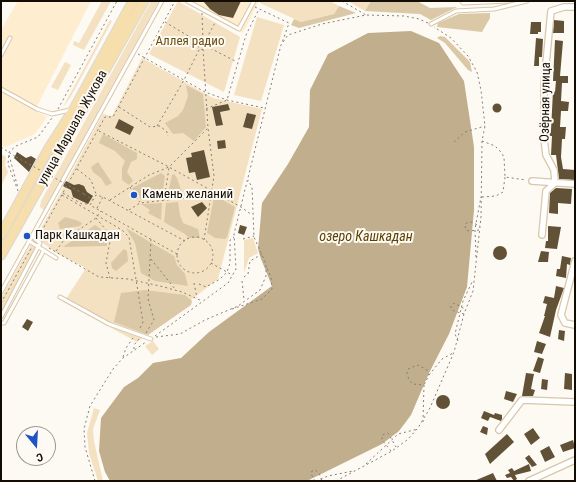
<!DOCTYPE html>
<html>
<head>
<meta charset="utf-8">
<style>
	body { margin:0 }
	#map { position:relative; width:576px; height:482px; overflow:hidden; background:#fdf9f3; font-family:"Roboto Condensed",sans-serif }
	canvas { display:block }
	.frame { position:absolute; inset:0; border:2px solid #120c03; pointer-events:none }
	.north { position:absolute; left:16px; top:426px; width:40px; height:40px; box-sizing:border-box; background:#fdf9f3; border:1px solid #9f9a93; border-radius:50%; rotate:162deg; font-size:11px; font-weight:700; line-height:16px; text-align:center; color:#120c03 }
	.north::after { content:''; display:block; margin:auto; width:14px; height:18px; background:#1f54c1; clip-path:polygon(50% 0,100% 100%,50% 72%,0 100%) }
</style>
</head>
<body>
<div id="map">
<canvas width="576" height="482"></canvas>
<div class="frame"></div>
<div class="north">С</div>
</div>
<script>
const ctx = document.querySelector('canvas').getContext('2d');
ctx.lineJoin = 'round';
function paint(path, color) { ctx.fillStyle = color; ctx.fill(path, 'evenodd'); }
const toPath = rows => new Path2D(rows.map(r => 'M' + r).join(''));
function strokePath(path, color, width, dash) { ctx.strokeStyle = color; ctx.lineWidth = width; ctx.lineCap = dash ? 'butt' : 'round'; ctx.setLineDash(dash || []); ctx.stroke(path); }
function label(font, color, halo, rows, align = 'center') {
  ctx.font = font + ' "Roboto Condensed",sans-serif'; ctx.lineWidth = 4; ctx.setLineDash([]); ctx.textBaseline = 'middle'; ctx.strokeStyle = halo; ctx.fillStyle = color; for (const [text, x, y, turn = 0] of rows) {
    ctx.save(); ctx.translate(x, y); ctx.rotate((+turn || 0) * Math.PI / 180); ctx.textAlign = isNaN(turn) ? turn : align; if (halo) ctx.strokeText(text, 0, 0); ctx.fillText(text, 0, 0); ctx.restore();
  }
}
paint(toPath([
	[18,1,91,1,35,110,47,117,35,134,5,147,1,145,1,30],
	[183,1,259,1,243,33]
]), '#feedce');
paint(toPath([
	[102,1,111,1,84,50,73,45,74,41,79,43],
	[151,1,159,1,44,210,40,207,41,201],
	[178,1,240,37,224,92,149,54],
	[261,1,330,1,339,6,334,14,301,22,260,3],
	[348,1,371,1,365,11],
	[257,17,284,25,261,101,234,95],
	[110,20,112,21,70,98,63,107],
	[142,58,213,98,262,109,218,279,137,342,64,302,86,268,58,254,36,238,103,114,112,116],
	[65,62,71,65,58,90,51,87],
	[1,154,6,157,5,165,8,172,2,184],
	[253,238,258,253,249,258,244,273,244,240],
	[36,240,38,243,1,313,1,298,33,241],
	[153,341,159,349,152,355,145,346],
	[94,408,100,410,93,429,94,441,103,481,98,481,89,453,87,433]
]), '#f3e1c1');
paint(toPath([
	[371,1,417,1,430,8,457,7,431,20,420,14,365,11],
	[339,6,356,13,299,28,291,25,294,19,301,22,334,14],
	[490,13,490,18,482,32,437,27,438,23,459,14],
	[440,36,445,37,470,62,472,72,468,70,445,43,437,38],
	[186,85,203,94,206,127,194,141,183,133,173,134,165,123,178,116,183,110,188,96],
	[103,134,137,153,137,159,131,162,127,172,133,181,129,185,122,180,122,168,125,161,115,151,99,143],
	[98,162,112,183,106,186,101,178,93,172,91,167],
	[161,173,165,176,162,198,141,200,137,192,133,190,132,188],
	[174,174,177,178,183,196,167,198,172,175],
	[216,196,235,207,227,237,225,239,215,238,207,233,214,197],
	[178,202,180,215,183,223,198,229,200,238,189,238,185,234,164,222,166,203],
	[162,203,161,220,148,213,150,210,141,204],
	[65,217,76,220,82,223,80,226,60,229,58,223],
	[95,225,102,230,107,240,107,246,63,247],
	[126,228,174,256,177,265,185,274,188,286,155,281,141,273,135,243],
	[124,249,127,251,128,261,116,271,112,268,111,263],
	[145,290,185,295,192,301,191,305,148,335,114,322,121,293]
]), '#dbc8a6');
paint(toPath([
	[411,31,439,43,464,81,474,147,474,210,467,287,449,334,429,373,411,415,399,431,382,444,307,481,110,481,105,472,99,451,101,418,124,387,138,378,153,363,181,358,209,332,272,286,261,259,258,249,262,203,288,164,309,127,310,90,328,54,368,33]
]), '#c1ae8c');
paint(toPath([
	[203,1,241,1,233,18,219,15,210,9],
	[554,20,564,21,564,33,553,33],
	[531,22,541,22,541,32,538,32,538,34,530,34],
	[536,38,543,39,542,57,539,57,539,66,534,66],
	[555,40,563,41,560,76,568,76,568,83,562,83,561,101,569,102,568,111,561,111,560,127,566,127,565,139,562,139,561,157,563,169,575,170,575,180,559,179,556,155,551,155,552,136,548,136,549,130,551,130,553,91,555,92,556,81,553,81],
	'492.5 108a4.5 4.5 0 1 1 9 0a4.5 4.5 0 1 1-9 0Z',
	[228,104,230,110,220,112,223,125,216,126,212,107],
	[247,113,256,115,252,129,243,127],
	[119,119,134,127,130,135,115,128],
	[225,140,226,148,218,149,217,141],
	[204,150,210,177,197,180,195,172,189,173,186,158,192,157,191,153],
	[17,152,26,158,31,156,36,159,29,172,14,158],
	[66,181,74,185,79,184,84,186,87,192,93,196,88,204,73,197,71,190,63,186],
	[556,188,572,189,571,204,558,203,558,214,549,213,550,193],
	[202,202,207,208,198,217,191,207],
	[240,225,247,227,244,235,238,233],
	[548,226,561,227,557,249,545,248,546,241,548,241],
	'493 253a7 7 0 1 1 14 0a7 7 0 1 1-14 0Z',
	[541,251,549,252,548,262,538,262],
	[562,256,571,258,570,265,567,264,566,278,556,276,557,269,560,269],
	[556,286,564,288,556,310,550,337,539,333,545,316,544,316,547,304,543,303,545,296,554,298],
	[27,319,33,322,28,331,22,327],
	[559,330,565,331,564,341,558,339],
	[537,341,546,344,542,354,534,352],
	[538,357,544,359,540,373,533,371],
	[526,373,534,374,531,389,535,390,533,396,522,396],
	[565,373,572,374,572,390,564,389],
	[542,379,548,380,547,390,541,389],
	[506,391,517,394,513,402,504,399],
	'436 402a7 7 0 1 1 14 0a7 7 0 1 1-14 0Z',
	[484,411,494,415,495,413,502,415,502,419,501,421,490,417,488,421,481,418],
	[483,426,488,428,487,435,480,432],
	[533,428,540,438,531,445,524,434],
	[507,434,514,442,490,464,485,454],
	[573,440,575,448,563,452,560,445],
	[549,446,555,457,545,462,540,451],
	[529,455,537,465,532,467,525,458],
	[529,464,531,471,515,475,517,479,514,481,511,477,507,478,505,475,510,473,508,470,512,468,514,471],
	[493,473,497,481,474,481]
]), '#615237');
const service = toPath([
	[187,1,239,29,254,1],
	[462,1,463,3,509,1],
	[431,24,456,11,494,9,527,1],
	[1,55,10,38],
	[1,89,37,109,52,114,70,110],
	[29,241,56,258],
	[1,292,162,1],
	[60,297,109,324,151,339],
	[1,317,40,243,32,236],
	[1,323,4,323,44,250]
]);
const minor = toPath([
	[532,181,575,184],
	[542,235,546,191,555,183,554,170,546,155,544,139,544,85,551,11,564,7,575,7],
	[575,261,561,315,565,323,575,325],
	[499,430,522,400,575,402],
	[529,481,575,460]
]);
const primary = toPath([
	[1,235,49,148,74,109,133,1],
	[1,255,144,1]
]);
strokePath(service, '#d8c7a8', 5);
strokePath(minor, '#d8c7a8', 8);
strokePath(primary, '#d9d8d7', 11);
strokePath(toPath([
	[342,1,366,15],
	[255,7,289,23,282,43],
	[202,13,203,42],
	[165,22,200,43],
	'198.5 46a3.5 3.5 0 1 1 7 0a3.5 3.5 0 1 1-7 0Z',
	[204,43,216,21],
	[206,46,237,62],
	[138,54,205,92,227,100,264,108],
	[119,107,150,127,160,126,167,132,168,136],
	[58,109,117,1],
	[206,109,227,100,246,35,259,9],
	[157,126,184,80,200,48],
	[99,131,169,167,241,207,252,215],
	[482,141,495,146,500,151,504,157,505,177,526,180],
	[454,142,465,132,485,126],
	[1,147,16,157],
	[9,155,18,188],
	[77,169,91,180,96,194],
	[130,187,133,193],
	[18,191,8,164,9,152,16,146,38,137,52,118],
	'131.5 195a2.5 2.5 0 1 1 5 0a2.5 2.5 0 1 1-5 0Z',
	[63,193,82,204,89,204],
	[84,194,93,200],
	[62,195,122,230,129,237,142,316,143,322,139,330],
	[136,197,140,202],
	[482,197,496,196,503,192,505,177],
	[110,200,149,175,169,167,208,128,203,49],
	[164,200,169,168],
	[97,208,103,197],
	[129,210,140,203,211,195],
	[96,218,111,236,106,263,110,278],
	[479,230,469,231,466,230,465,226,466,223,471,222,480,226],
	[39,236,105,117,113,117,175,1],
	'177 255a18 18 0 1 1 36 0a18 18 0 1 1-36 0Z',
	[243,239,254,236],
	[204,240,214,176,208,128],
	[49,248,99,277,128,279,160,286,182,292,202,301],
	[56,251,64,240,96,218,101,211],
	[177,254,90,205,96,195,103,197,185,241],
	[476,257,475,229,481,197],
	[151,259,175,289],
	[211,263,232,275],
	[244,277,248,274,250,261,262,254],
	[242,281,244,300],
	[194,283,197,298],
	[199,284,206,287,220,279,227,272,230,263,230,240,234,237],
	[1,303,32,247],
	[232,309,262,299,272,289,271,277,266,266],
	[464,314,454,311,451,309,451,306,454,303,465,309],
	[146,333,154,320,148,299,151,239],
	[155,336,228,283,236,269,234,234,281,45,288,35,322,24,366,15,404,16,419,19,428,23],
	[156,337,180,334,205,320,238,306,260,290,266,276,266,264,254,237,252,187,248,180],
	[458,341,455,334,463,301,473,280],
	[134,349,134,345,139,339],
	[123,357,126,348,133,338],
	[429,375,442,359,453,353],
	[423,422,424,385,413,384,409,380,407,373,408,369,417,365,426,369,429,375,424,385],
	[391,451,382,440,382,435,388,433,396,447],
	[366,464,398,434,418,429],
	[95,481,85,447,84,429,90,406,113,369,123,358,146,342],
	[315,481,311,474,312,471,315,470,319,473,322,481],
	[316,481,328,476,353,471],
	[336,481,392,451,407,440,418,428,430,408,454,352,464,314,473,291,481,217,482,141,485,126,481,90,477,72,468,56,451,38,434,27]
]), '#847f78', 1, [2, 3]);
strokePath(service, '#fff', 3);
strokePath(minor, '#fff', 5.5);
strokePath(primary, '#f7dead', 9);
strokePath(toPath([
	[16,157,84,194]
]), '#847f78', 1, [2, 3]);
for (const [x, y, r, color] of [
	[134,195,4,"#1f54c1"],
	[27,236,4,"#1f54c1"]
]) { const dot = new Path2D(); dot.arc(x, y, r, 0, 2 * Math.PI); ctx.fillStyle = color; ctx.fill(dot); strokePath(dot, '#fdf9f3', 1.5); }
label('13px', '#6a4f15', '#fdf9f3', [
	["Аллея радио",190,42]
]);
label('13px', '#120c03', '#fdf9f3', [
	["Озёрная улица",546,102,-89],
	["улица Маршала Жукова",73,128,-61]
]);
label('13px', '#120c03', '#fdf9f3', [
	["Камень желаний",142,195],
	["Парк Кашкадан",35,236]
], 'left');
label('italic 14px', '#5c4101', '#fdf9f3', [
	["озеро Кашкадан",366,237]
]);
</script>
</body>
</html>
